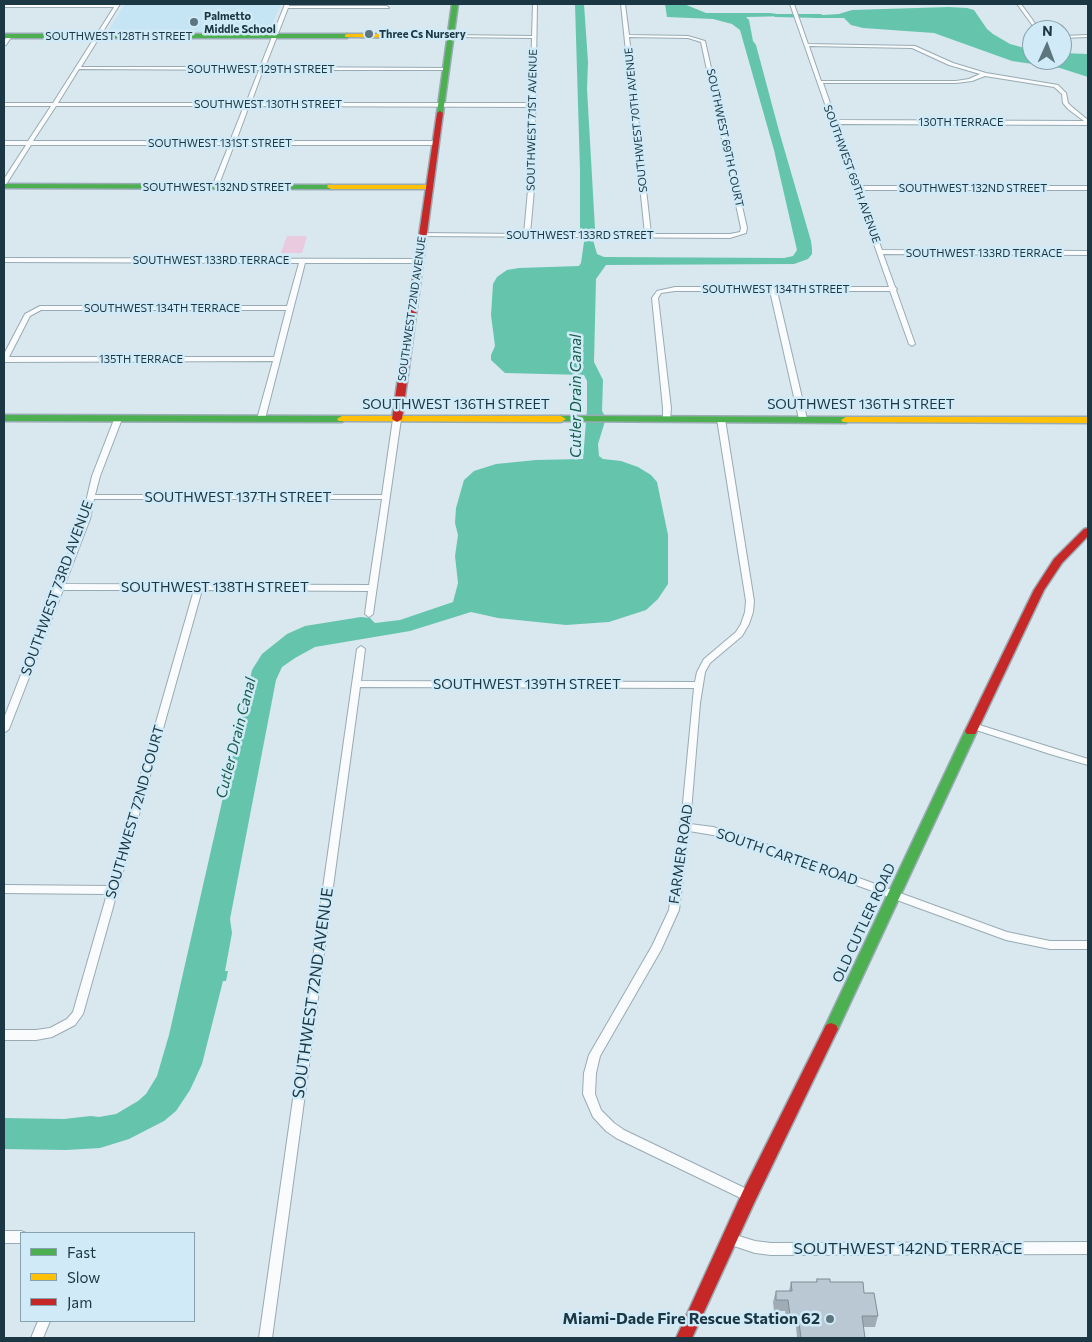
<!DOCTYPE html>
<html>
<head>
<meta charset="utf-8">
<style>
	body { margin:0 }
	#map { position:relative; width:1092px; height:1342px; overflow:hidden; background:#d9e7ee; font-family:Commissioner,sans-serif }
	canvas { display:block }
	.frame { position:absolute; inset:0; border:5px solid #1a3743; pointer-events:none }
	.legend { position:absolute; left:20px; top:1232px; width:175px; height:90px; box-sizing:border-box; background:#d0eaf7; border:1px solid #87a2af; margin:0; padding:6px 9px; list-style:none; font-size:15px; color:#1a3743 }
	.legend li { display:flex; align-items:center; gap:10px; height:25px }
	.legend b { width:25px; border:1px solid #87a2af }
	.north { position:absolute; left:1022px; top:20px; width:50px; height:50px; box-sizing:border-box; background:#d0eaf7; border:1px solid #87a2af; border-radius:50%; rotate:2deg; font-size:14px; font-weight:700; line-height:20px; text-align:center; color:#1a3743 }
	.north::after { content:''; display:block; margin:auto; width:18px; height:22px; background:#5d757f; clip-path:polygon(50% 0,100% 100%,50% 72%,0 100%) }
</style>
</head>
<body>
<div id="map">
<canvas width="1092" height="1342"></canvas>
<div class="frame"></div>
<ul class="legend">
<li><b style="height:6px;background:#4caf50"></b>Fast</li>
<li><b style="height:6px;background:#ffc107"></b>Slow</li>
<li><b style="height:6px;background:#c62828"></b>Jam</li>
</ul>
<div class="north">N</div>
</div>
<script>
const ctx = document.querySelector('canvas').getContext('2d');
ctx.lineJoin = 'round';
function paint(path, color) { ctx.fillStyle = color; ctx.fill(path, 'evenodd'); }
const toPath = rows => new Path2D(rows.map(r => 'M' + r).join(''));
function strokePath(path, color, width, dash) { ctx.strokeStyle = color; ctx.lineWidth = width; ctx.lineCap = dash ? 'butt' : 'round'; ctx.setLineDash(dash || []); ctx.stroke(path); }
function label(font, color, halo, rows, align = 'center') {
  ctx.font = font + ' Commissioner,sans-serif'; ctx.lineWidth = 5; ctx.setLineDash([]); ctx.textBaseline = 'middle'; ctx.strokeStyle = halo; ctx.fillStyle = color; for (const [text, x, y, turn = 0] of rows) {
    ctx.save(); ctx.translate(x, y); ctx.rotate((+turn || 0) * Math.PI / 180); ctx.textAlign = isNaN(turn) ? turn : align; if (halo) ctx.strokeText(text, 0, 0); ctx.fillText(text, 0, 0); ctx.restore();
  }
}
paint(toPath([
	[125,4,281,4,269,31,264,33,108,31]
]), '#c6e5f4');
paint(toPath([
	[287,236,307,236,302,253,281,253]
]), '#e9cadf');
paint(toPath([
	[575,4,584,4,588,62,587,89,595,229,591,232,585,232,580,229,580,170],
	[665,4,684,4,706,13,770,13,791,16,746,17,749,20,753,41,756,45,779,131,811,241,812,249,812,254,808,259,794,264,606,265,596,279,594,362,603,380,602,411,606,418,598,444,599,456,603,459,621,461,638,467,651,475,657,482,668,535,668,584,658,599,646,610,609,622,566,625,498,618,471,612,410,631,315,647,295,658,282,667,276,680,230,919,232,933,225,971,228,971,226,981,223,981,202,1064,190,1090,176,1111,164,1121,129,1139,100,1148,66,1150,4,1149,4,1118,64,1119,91,1116,99,1117,116,1114,138,1101,146,1094,157,1076,169,1035,252,670,262,654,287,634,305,626,361,617,370,618,375,623,400,620,453,602,458,583,455,556,458,535,455,523,456,508,464,480,474,471,496,464,536,460,583,459,587,409,587,381,584,375,505,373,491,360,491,355,495,346,491,315,493,284,497,277,507,270,519,268,579,266,581,263,584,242,587,240,593,240,597,254,604,257,784,258,793,256,797,250,774,150,740,30,732,24,713,19,667,17],
	[949,7,967,8,974,10,987,29,993,34,1010,44,1032,50,1032,60,1062,60,1062,53,1088,54,1088,77,1060,68,1012,61,934,33,863,28,851,25,844,18,816,18,807,16,839,14,852,10]
]), '#64c5ac');
paint(toPath([
	[773,14,821,14,824,16,821,18,775,17,773,14]
]), '#64c5ac');
const street = toPath([
	[116,4,120,4,81,67,260,67,285,4,289,4,289,6,387,6,389,8,288,8,265,67,446,68,448,69,448,70,263,70,251,103,530,103,532,38,451,37,449,36,451,35,532,36,533,4,537,4,534,190,530,234,645,234,621,4,625,4,629,35,688,36,705,41,747,228,746,233,730,238,420,236,419,235,422,233,524,234,528,190,530,107,249,106,236,141,435,141,438,143,435,145,234,145,218,187,215,189,212,187,229,145,31,145,7,183,4,185,4,179,26,145,4,145,4,141,28,141,51,106,4,106,4,103,53,103,114,7,4,7,4,5,116,4],
	[629,37,688,38,701,42,741,228,740,232,730,234,651,234,629,37],
	[79,69,259,70,246,103,58,103,79,69],
	[56,106,244,106,230,141,33,141,56,106],
	[790,4,794,4,808,44,915,46,953,63,986,73,1058,85,1066,93,1068,103,1072,107,1088,120,1088,125,837,124,859,186,1088,186,1088,190,860,190,882,250,1088,251,1088,255,883,254,895,287,897,289,896,290,915,344,912,346,909,344,890,291,777,291,807,419,803,421,799,419,770,291,675,291,661,293,658,298,671,408,670,419,669,421,663,421,663,408,652,298,657,291,675,287,889,287,790,4],
	[809,46,912,48,949,65,980,74,969,79,956,81,821,81,809,46],
	[985,76,1054,87,1062,94,1063,103,1068,109,1084,121,836,120,823,83,956,83,972,81,985,76],
	[1017,4,1021,4,1040,30,1036,30,1017,4],
	[8,35,12,36,6,45,4,45,4,41,8,35],
	[1088,35,1088,37,1062,38,1062,36,1088,35],
	[4,258,419,259,422,261,419,263,305,263,265,419,261,421,257,419,273,361,4,362,4,354,25,314,40,306,287,306,299,263,4,262,4,258],
	[41,310,286,310,274,357,9,357,30,316,41,310],
	[115,417,121,417,122,419,100,476,95,495,382,495,393,419,394,417,400,417,401,419,373,614,369,617,365,614,368,591,202,590,83,1014,75,1025,52,1037,36,1040,4,1040,4,1030,36,1030,50,1028,67,1019,73,1012,107,894,4,893,4,885,109,886,194,590,63,590,9,729,7,731,4,732,4,718,82,519,92,476,115,417],
	[94,499,382,499,369,585,65,584,90,519,94,499],
	[718,417,724,417,725,419,754,601,753,612,749,624,742,636,710,663,705,672,700,703,690,824,713,827,741,835,1007,932,1050,941,1088,941,1088,949,1050,949,1006,940,736,841,713,835,689,831,679,910,661,950,600,1056,596,1073,595,1094,601,1110,614,1123,624,1130,753,1192,755,1196,753,1200,749,1202,616,1138,606,1131,593,1117,583,1094,584,1073,589,1055,652,946,669,910,683,803,694,688,360,687,272,1338,259,1338,357,649,361,646,365,649,361,681,695,682,697,672,704,659,736,632,741,624,745,612,746,601,717,419,718,417],
	[973,723,1088,759,1088,765,1053,755,970,728,968,726,973,723],
	[4,1231,21,1231,26,1233,21,1233,21,1243,4,1243,4,1231],
	[729,1233,755,1241,771,1243,1088,1242,1088,1254,771,1255,755,1253,725,1243,723,1239,725,1235,729,1233],
	[38,1321,50,1321,43,1338,31,1338,38,1321]
]);
const fast = toPath([
	[452,4,458,4,443,113,440,115,437,113,452,4],
	[4,34,347,34,350,36,347,38,4,38,4,34],
	[4,184,331,185,335,187,331,189,4,188,4,184],
	[4,415,342,416,347,419,342,422,4,421,4,415],
	[561,416,846,417,851,420,846,423,558,421,556,419,561,416],
	[971,727,977,731,838,1029,836,1033,831,1035,826,1033,824,1029,965,731,971,727]
]);
const slow = toPath([
	[347,34,451,34,454,36,451,38,345,37,345,35,347,34],
	[328,185,429,185,433,187,429,189,331,189,327,187,328,185],
	[342,416,561,416,566,419,561,422,339,421,337,419,342,416],
	[846,417,1088,417,1088,423,843,422,841,420,846,417]
]);
const jam = toPath([
	[440,111,443,113,402,419,397,422,392,419,437,113,440,111],
	[1088,528,1088,536,1062,563,1044,590,977,731,975,734,967,734,965,731,1034,590,1054,559,1084,529,1088,528],
	[831,1023,836,1025,838,1029,755,1201,692,1338,676,1338,743,1191,826,1025,831,1023]
]);
strokePath(street, '#98abb4', 2);
strokePath(fast, '#98abb4', 3);
strokePath(slow, '#98abb4', 3);
strokePath(jam, '#98abb4', 3);
paint(street, '#f9fbfc');
paint(fast, '#4caf50');
paint(slow, '#ffc107');
paint(jam, '#c62828');
paint(toPath([
	[817,1279,830,1282,864,1293,878,1316,875,1327,863,1327,865,1338,797,1338,796,1326,787,1326,785,1311,774,1311,773,1302,776,1291,789,1291,791,1282,816,1282]
]), '#9facb5');
const building = toPath([
	[817,1279,830,1279,830,1282,863,1282,864,1293,874,1293,878,1316,862,1316,865,1338,801,1338,798,1315,790,1315,788,1300,776,1300,776,1291,792,1291,791,1282,817,1282,817,1279]
]);
paint(building, '#b9c8d3');
strokePath(building, '#828c94', 1);
for (const [x, y, r, color] of [
	[194,22,5,"#5d757f"],
	[369,34,5,"#5d757f"],
	[830,1319,5,"#5d757f"]
]) { const dot = new Path2D(); dot.arc(x, y, r, 0, 2 * Math.PI); ctx.fillStyle = color; ctx.fill(dot); strokePath(dot, '#d0eaf7', 2); }
label('bold 11px', '#1a3743', '#d0eaf7', [
	["Palmetto",204,16],
	["Middle School",204,29],
	["Three Cs Nursery",379,34]
], 'left');
label('11px', '#1a3743', '#d0eaf7', [
	["SOUTHWEST 128TH STREET",119,36],
	["SOUTHWEST 129TH STREET",261,69],
	["SOUTHWEST 130TH STREET",268,104],
	["SOUTHWEST 71ST AVENUE",532,120,-89],
	["SOUTHWEST 70TH AVENUE",636,120,-96],
	["130TH TERRACE",961,122],
	["SOUTHWEST 69TH COURT",725,138,78],
	["SOUTHWEST 131ST STREET",220,143],
	["SOUTHWEST 69TH AVENUE",852,174,70],
	["SOUTHWEST 132ND STREET",217,187],
	["SOUTHWEST 132ND STREET",973,188],
	["SOUTHWEST 133RD STREET",580,235],
	["SOUTHWEST 133RD TERRACE",984,253],
	["SOUTHWEST 133RD TERRACE",211,260],
	["SOUTHWEST 134TH STREET",776,289],
	["SOUTHWEST 134TH TERRACE",162,308],
	["SOUTHWEST 72ND AVENUE",412,309,-82],
	["135TH TERRACE",141,359]
]);
label('14px', '#1a3743', '#d0eaf7', [
	["SOUTHWEST 136TH STREET",456,404],
	["SOUTHWEST 136TH STREET",861,404],
	["SOUTHWEST 137TH STREET",238,497],
	["SOUTHWEST 138TH STREET",215,587],
	["SOUTHWEST 73RD AVENUE",57,588,-70],
	["SOUTHWEST 139TH STREET",527,684],
	["SOUTHWEST 72ND COURT",135,812,-74],
	["FARMER ROAD",681,854,-82],
	["SOUTH CARTEE ROAD",787,857,19],
	["OLD CUTLER ROAD",864,923,-65]
]);
label('italic 15px', '#1a5d49', '#d0eaf7', [
	["Cutler Drain Canal",576,396,-90],
	["Cutler Drain Canal",236,738,-76]
]);
label('16px', '#1a3743', '#d0eaf7', [
	["SOUTHWEST 72ND AVENUE",313,993,-82],
	["SOUTHWEST 142ND TERRACE",908,1249]
]);
label('bold 16px', '#1a3743', '#d0eaf7', [
	["Miami-Dade Fire Rescue Station 62",820,1319]
], 'right');
</script>
</body>
</html>
